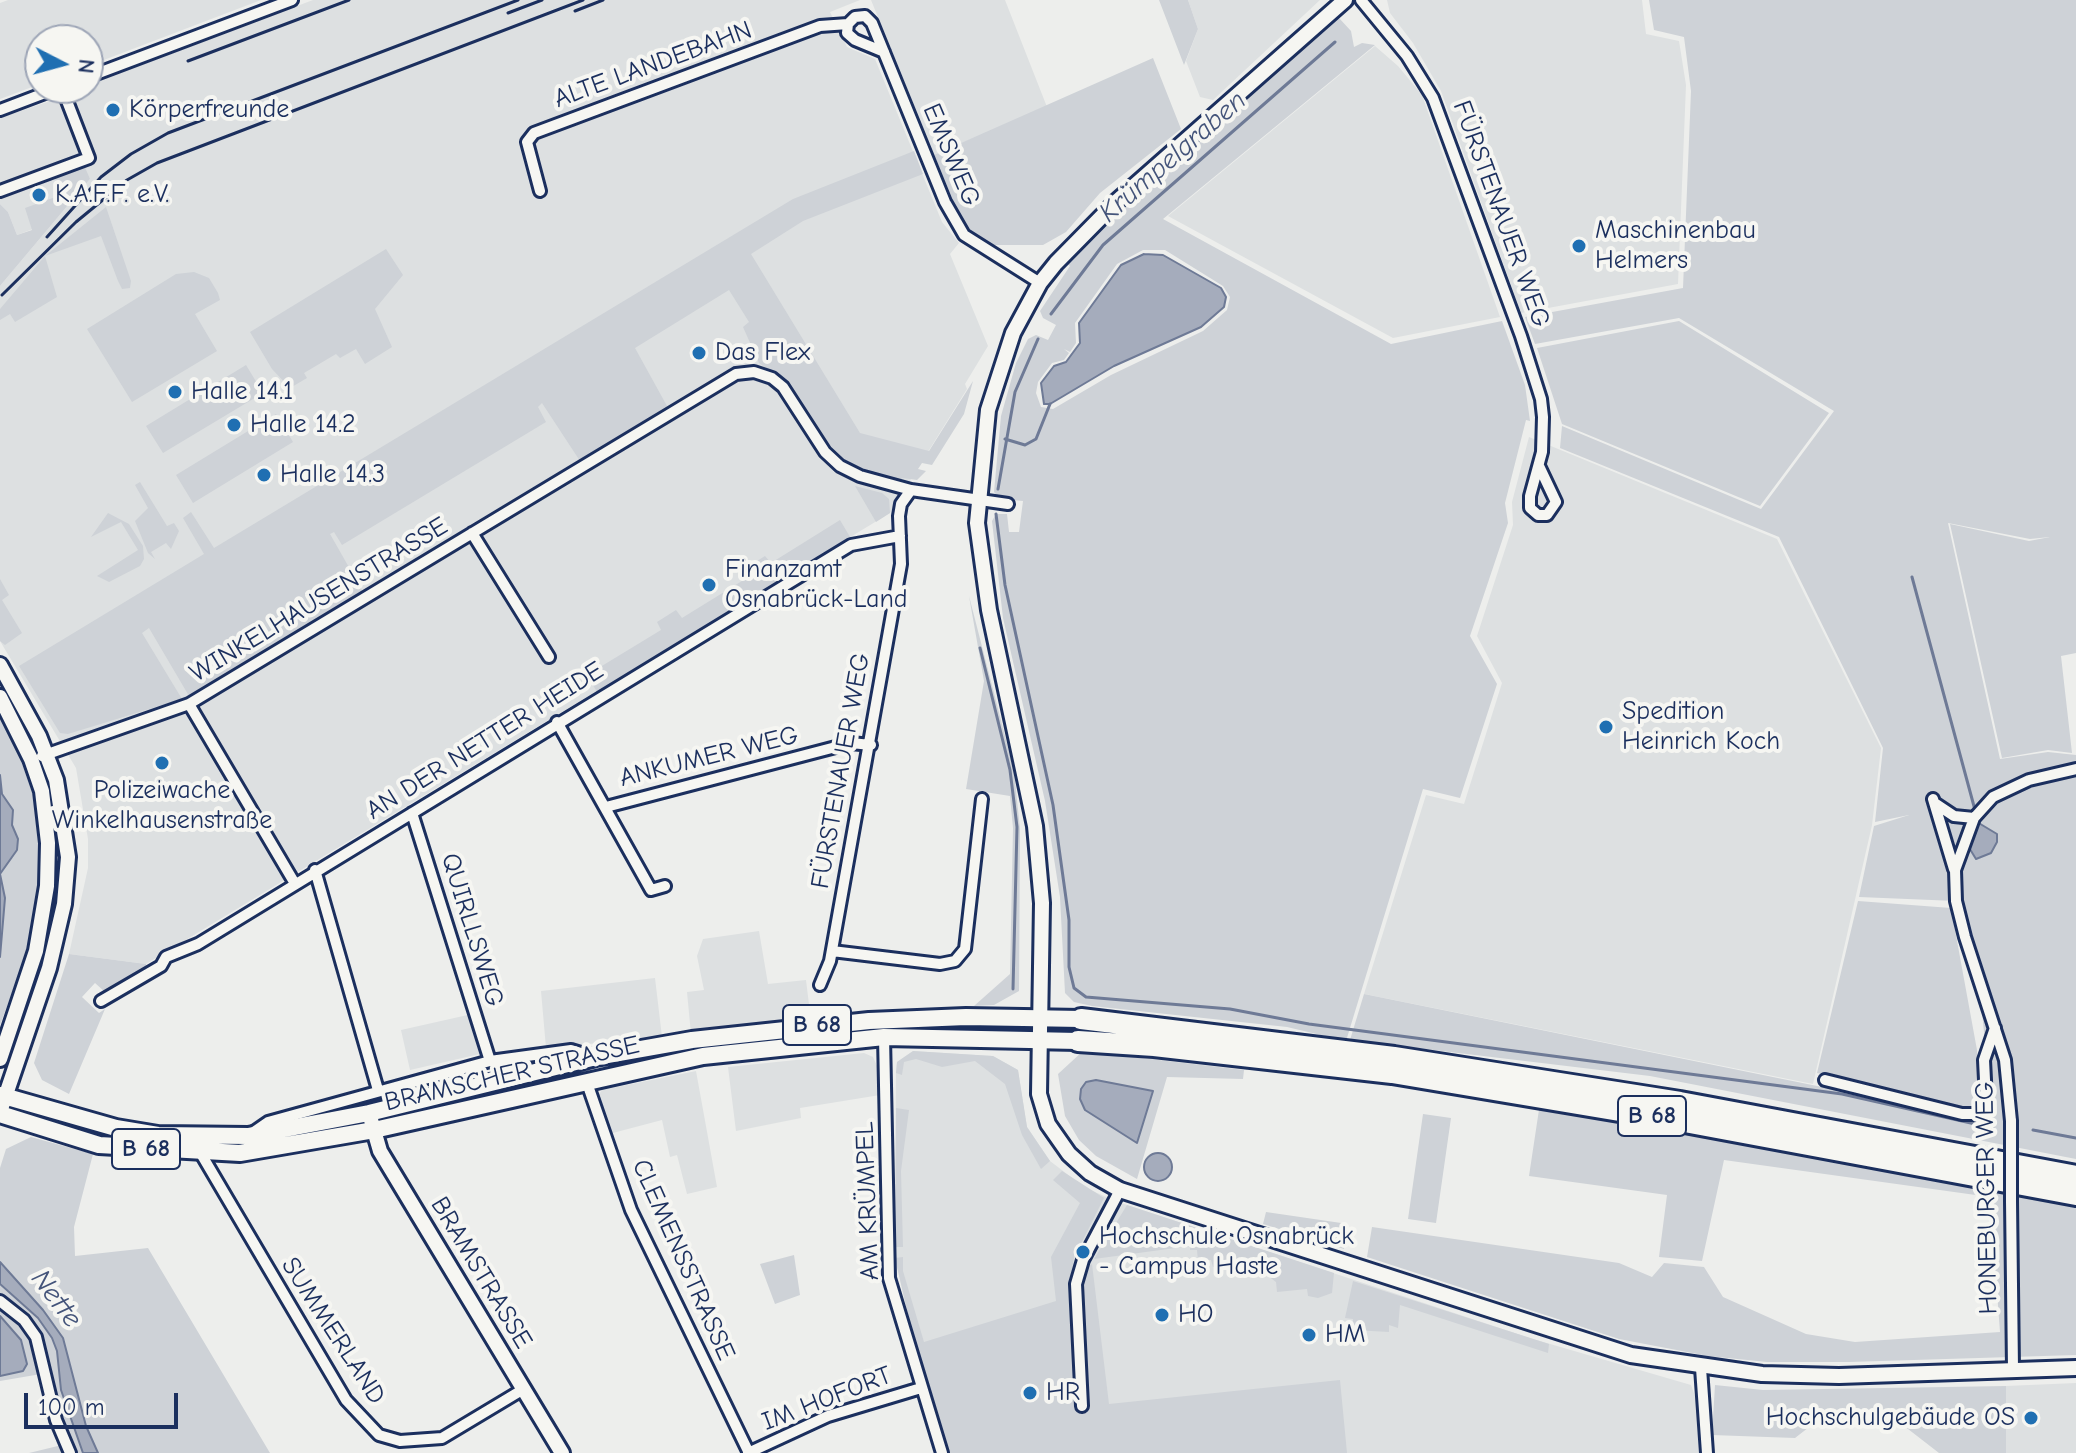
<!DOCTYPE html>
<html>
<head>
<meta charset="utf-8">
<style>
	body { margin:0 }
	#map { position:relative; width:2076px; height:1453px; overflow:hidden; background:#edeeec; font-family:"Comic Neue",sans-serif }
	canvas { display:block }
	.north { position:absolute; left:24px; top:24px; width:80px; height:80px; box-sizing:border-box; background:#f6f6f2; border:2px solid #9ea6b7; border-radius:50%; rotate:96deg; font-size:22px; font-weight:700; line-height:32px; text-align:center; color:#1b2f5e }
	.north::after { content:''; display:block; margin:auto; width:28px; height:36px; background:#1f6fb2; clip-path:polygon(50% 0,100% 100%,50% 72%,0 100%) }
	.scale { position:absolute; left:24px; top:1393px; width:154px; height:36px; box-sizing:border-box; border:4px solid #1b2f5e; border-top:0; padding-left:10px; font-size:24px; line-height:28px; white-space:nowrap; color:#1b2f5e; -webkit-text-stroke:6px #f6f6f2; paint-order:stroke }
</style>
</head>
<body>
<div id="map">
<canvas width="2076" height="1453"></canvas>
<div class="north">N</div>
<div class="scale">100 m</div>
</div>
<script>
const ctx = document.querySelector('canvas').getContext('2d');
ctx.lineJoin = 'round';
function paint(path, color) { ctx.fillStyle = color; ctx.fill(path, 'evenodd'); }
const toPath = rows => new Path2D(rows.map(r => 'M' + r).join(''));
function strokePath(path, color, width, dash) { ctx.strokeStyle = color; ctx.lineWidth = width; ctx.lineCap = dash ? 'butt' : 'round'; ctx.setLineDash(dash || []); ctx.stroke(path); }
function label(font, color, halo, rows, align = 'center') {
  ctx.font = font + ' "Comic Neue",sans-serif'; ctx.lineWidth = 8; ctx.setLineDash([]); ctx.textBaseline = 'middle'; ctx.strokeStyle = halo; ctx.fillStyle = color; for (const [text, x, y, turn = 0] of rows) {
    ctx.save(); ctx.translate(x, y); ctx.rotate((+turn || 0) * Math.PI / 180); ctx.textAlign = isNaN(turn) ? turn : align; if (halo) ctx.strokeText(text, 0, 0); ctx.fillText(text, 0, 0); ctx.restore();
  }
}
paint(toPath([
	[8,0,261,0,88,66,88,40,40,40,40,84,0,99,0,3],
	[313,0,860,0,830,12,847,47,875,59,942,222,959,243,950,254,988,346,965,384,967,389,890,513,146,964,69,954,88,868,88,839,76,768,0,641,0,286,90,179,55,175,61,194,33,229,17,235,8,212,0,204,0,118,88,88,88,85],
	[871,0,1005,0,1047,107,934,155],
	[1188,0,1320,0,1213,100,1200,97,1186,61,1198,29],
	[1387,0,1642,0,1646,34,1679,41,1686,85,1678,284,1521,313,1441,91,1413,43,1390,13],
	[1375,46,1398,66,1422,95,1500,317,1393,338,1168,216],
	[1529,437,1777,539,1881,748,1872,825,1813,1084,1364,994,1426,795,1464,804,1502,683,1477,636,1513,525,1512,502],
	[759,931,768,984,806,980,811,1021,691,1034,687,992,704,990,697,956,703,939],
	[655,978,662,1037,546,1048,541,991],
	[481,1012,493,1051,410,1070,401,1030],
	[913,1051,993,1056,1018,1070,1027,1127,1050,1161,1084,1187,1115,1201,1533,1339,1691,1385,1696,1399,1699,1453,947,1453,915,1345,895,1258,896,1073,897,1062],
	[864,1053,873,1057,877,1066,880,1095,800,1108,801,1118,736,1131,728,1067],
	[696,1071,717,1187,687,1194,677,1155,670,1157,662,1120,609,1134,596,1098,602,1090],
	[2076,1383,2076,1453,2006,1453,2006,1386]
]), '#dde0e1');
paint(toPath([
	[1159,0,1188,0,1198,29,1184,65],
	[1649,0,2076,0,2076,653,2061,656,2072,753,2048,750,2002,758,1950,524,2029,541,2050,537,2030,539,1948,523,2000,759,2048,752,2076,755,2076,1159,1650,1076,1350,1040,1364,994,1827,1088,1838,1083,1962,1114,1986,1116,1991,1103,1977,961,1956,901,1859,897,1874,826,1909,815,1875,822,1883,748,1779,537,1560,448,1562,426,1761,509,1834,411,1679,318,1535,344,1525,317,1683,288,1691,91,1684,37,1654,30],
	[1339,18,1351,31,1354,47,1362,43,1375,45,1163,219,1391,344,1502,321,1525,385,1530,421,1526,420,1505,503,1508,523,1470,636,1497,684,1460,798,1423,789,1346,1041,1287,1027,1092,1006,1074,1002,1065,993,1060,897,1045,801,1003,618,992,521,996,514,1007,514,1009,532,1019,532,1023,501,1000,499,994,492,1001,416,1016,363,1028,339,1036,335,1048,340,1056,325,1043,318,1040,311,1070,266,1066,263,1120,207],
	[1143,250,1165,250,1223,286,1230,297,1227,310,1203,331,1111,375,1053,409,1041,407,1036,393,1038,382,1052,363,1064,360,1069,353,1064,349,1070,352,1076,343,1075,323,1117,264],
	[1153,58,1181,129,1100,193,1066,232,1043,245,988,245,963,224,934,155],
	[914,151,923,174,803,221,751,254,860,433,929,451,973,381,964,414,932,465,922,463,918,469,926,471,917,480,902,478,901,481,876,476,840,459,786,382,759,363,743,327,749,322,729,290,635,348,667,406,580,461,542,403,538,407,546,422,342,545,334,532,330,534,363,592,189,696,149,628,142,633,182,699,68,734,60,733,19,666,204,554,183,518,191,512,214,548,793,199],
	[84,165,90,179,0,286,0,204,8,212,17,235,32,230,25,208,61,195,54,176],
	[106,207,131,281,130,288,122,289,118,281,101,236,45,256,57,297,15,322,10,314,0,320,0,309,45,256],
	[386,249,403,275,375,309,392,347,365,364,356,349,340,358,336,354,304,373,307,378,290,388,272,369,250,332],
	[194,272,209,278,218,293,220,300,195,314,217,351,132,402,87,329,176,274],
	[1679,321,1829,413,1760,506,1562,424,1537,348],
	[246,365,263,393,163,453,146,426],
	[276,414,293,442,193,503,176,475],
	[140,482,167,526,174,523,179,531,171,549,166,543,151,552,155,559,148,553,135,521,148,508,135,485],
	[855,486,882,493,889,499,890,513,876,522],
	[108,513,129,524,143,546,144,559,140,566,109,582,97,576,138,550,121,522,91,537],
	[840,520,850,537,597,692,587,675,661,630,657,622,676,610,682,618,750,576,746,568,765,556,771,563],
	[0,579,9,595,2,600,22,633,5,645,0,641],
	[969,596,1014,771,1020,829,1019,991,994,1005,974,1006,1010,974,1013,828,1010,796,966,789,984,681],
	[0,716,16,746,33,795,42,877,30,944,0,1025],
	[1858,901,1951,908,1977,1050,1978,1101,1969,1108,1817,1073],
	[69,954,146,964,148,968,105,992,95,983,82,997,99,1013,105,1009,69,1094,42,1080,34,1063],
	[913,1051,993,1056,1018,1070,1027,1127,1050,1161,1041,1169,1022,1135,1005,1084,975,1061,942,1067,916,1059,904,1062,902,1075,896,1073,897,1062],
	[1083,1051,1244,1070,1243,1079,1167,1077,1137,1179,1096,1156,1079,1140,1065,1116,1058,1074],
	[1540,1103,2021,1189,2021,1195,2076,1205,2076,1355,1849,1362,1767,1362,1708,1356,1619,1339,1367,1257,1372,1227,1619,1263,1652,1277,1664,1263,1704,1267,1723,1297,1806,1334,1855,1342,2000,1332,1990,1197,1724,1160,1702,1261,1659,1257,1667,1195,1529,1176],
	[896,1108,909,1110,901,1171,903,1247,895,1247],
	[1423,1114,1451,1118,1436,1223,1408,1219],
	[31,1137,93,1154,74,1227,75,1256,148,1248,270,1453,29,1453,62,1445,41,1374,0,1381,0,1168,6,1149],
	[1062,1171,1104,1198,1074,1258,1068,1290,1069,1297,1084,1292,1085,1269,1092,1264,1109,1404,1340,1380,1347,1453,947,1453,915,1345,895,1258,903,1257,903,1271,924,1342,1056,1301,1051,1257,1080,1203,1053,1180],
	[1127,1205,1334,1273,1332,1293,1318,1298,1308,1296,1307,1289,1277,1292,1276,1282,1254,1265,1213,1267,1211,1260,1198,1261,1197,1250,1190,1250,1190,1246,1094,1259],
	[1266,1212,1348,1224,1344,1249,1263,1224],
	[794,1255,800,1295,775,1304,760,1264],
	[1353,1281,1549,1344,1548,1353,1400,1305,1398,1328,1389,1325,1389,1332,1353,1330,1353,1319,1345,1318],
	[1715,1385,1763,1390,2006,1386,2006,1453,1939,1453,1899,1422,1822,1417,1795,1438,1712,1435]
]), '#ced2d7');
const water = toPath([
	[1144,254,1163,255,1221,288,1226,297,1224,307,1201,327,1114,366,1050,404,1044,404,1041,383,1054,366,1066,362,1080,343,1079,323,1121,265,1144,254],
	[0,775,2,794,13,810,12,825,18,839,17,850,0,874,5,898,0,957,0,775],
	[1977,822,1997,834,1997,842,1991,853,1976,859,1968,846,1977,822],
	[1096,1080,1153,1091,1137,1143,1085,1110,1080,1099,1081,1089,1086,1082,1096,1080],
	'1144 1167a14 14 0 1 1 28 0a14 14 0 1 1-28 0Z',
	[0,1262,43,1310,63,1338,86,1426,98,1453,83,1453,61,1390,57,1351,52,1338,38,1318,0,1284,0,1262],
	[0,1316,21,1340,27,1364,23,1371,0,1376,0,1316]
]);
paint(water, '#a5acbc');
strokePath(water, '#6e7a96', 2);
strokePath(toPath([
	[1051,314,1103,245,1335,42],
	[1005,439,1025,445,1036,439,1050,404],
	[998,489,1015,392,1038,339],
	[996,514,1005,585,1053,805,1069,920,1069,967,1074,988,1086,997,1230,1009,1309,1024,1842,1094,1993,1128],
	[1912,577,1975,810],
	[980,648,1010,770,1017,827,1013,989],
	[2033,1130,2076,1138]
]), '#6e7a96', 3);
const street = toPath([
	[1361,0,1407,56,1433,98,1521,336,1541,399,1543,417,1542,452,1530,496,1530,508,1538,515,1547,515,1556,502,1539,466],
	[884,52,855,40,847,33,848,24,855,17,865,16,872,23,945,202,964,235,1040,283],
	[88,77,292,0],
	[0,110,58,88],
	[0,191,89,158,62,88],
	[540,191,527,142,534,133,820,26,848,24],
	[472,533,549,657],
	[189,704,294,882],
	[557,722,651,890,665,886],
	[42,756,189,704,736,374,754,372,772,378,783,387,825,452,840,466,860,476,911,490,1008,504],
	[1933,799,1954,869],
	[1936,804,1954,816,1974,818],
	[606,807,851,743,871,745],
	[412,813,490,1061],
	[315,870,378,1090],
	[832,951,940,964,955,961,965,949,982,799],
	[820,985,830,961,901,564,899,516,901,504,911,490],
	[101,1001,161,966,166,957,198,944,851,545,900,536],
	[884,1037,889,1278,942,1453],
	[586,1080,631,1210,749,1453],
	[1825,1080,1962,1114,1977,1114,1984,1109,1986,1100,1984,1060,1995,1028],
	[2011,1121,2005,1060,1965,937,1956,901,1955,870,1974,818,1993,797,2029,780,2076,769],
	[255,1131,268,1122,490,1061,571,1050,594,1057],
	[200,1152,346,1400,379,1435,400,1441,442,1438,522,1390],
	[2011,1201,2013,1369],
	[0,1301,24,1320,36,1337,56,1420,70,1453],
	[1701,1368,1707,1453],
	[1082,1406,1076,1284,1083,1260,1120,1190],
	[748,1453,828,1416,921,1388]
]);
const secondary = toPath([
	[1345,0,1116,202,1056,263,1040,283,1013,333,988,410,977,523,989,610,1035,826,1042,903,1039,1094,1048,1124,1069,1154,1090,1173,1120,1190,1631,1355,1762,1374,1839,1376,2076,1368],
	[0,665,39,736,56,780,68,857,64,904,49,968,0,1112],
	[0,697,31,759,42,791,48,843,47,886,36,951,0,1059],
	[369,1113,380,1151,562,1453]
]);
const primary = toPath([
	[0,1095,116,1128,158,1135,248,1136,369,1113,596,1057,692,1040,869,1021,966,1017,1081,1019],
	[0,1114,99,1145,240,1153,374,1130,703,1056,884,1037,1078,1041]
]);
const highway = toPath([
	[1081,1019,1394,1057,1680,1102,2076,1176],
	[1078,1041,1154,1046,1392,1073,1679,1121,2076,1195]
]);
strokePath(street, '#1b2f5e', 16);
strokePath(secondary, '#1b2f5e', 20);
strokePath(primary, '#1b2f5e', 22);
strokePath(highway, '#1b2f5e', 26);
strokePath(street, '#f6f6f2', 10);
strokePath(secondary, '#f6f6f2', 14);
strokePath(primary, '#f6f6f2', 16);
strokePath(highway, '#f6f6f2', 20);
strokePath(toPath([
	[575,11,603,0],
	[508,13,542,0],
	[188,61,349,0],
	[47,237,101,177,131,154,168,133,518,0],
	[2,295,76,222,127,180,157,163,583,0]
]), '#1b2f5e', 3);
const streetBridge = toPath([
	[2011,1201,2011,1121]
]);
strokePath(streetBridge, '#1b2f5e', 16, []);
strokePath(streetBridge, '#f6f6f2', 10);
for (const [x, y, r, color] of [
	[113,110,8,"#1f6fb2"],
	[39,195,8,"#1f6fb2"],
	[1579,246,8,"#1f6fb2"],
	[699,353,8,"#1f6fb2"],
	[175,392,8,"#1f6fb2"],
	[234,425,8,"#1f6fb2"],
	[264,475,8,"#1f6fb2"],
	[709,585,8,"#1f6fb2"],
	[1606,727,8,"#1f6fb2"],
	[162,763,8,"#1f6fb2"],
	[1083,1252,8,"#1f6fb2"],
	[1162,1315,8,"#1f6fb2"],
	[1309,1335,8,"#1f6fb2"],
	[1030,1393,8,"#1f6fb2"],
	[2031,1418,8,"#1f6fb2"]
]) { const dot = new Path2D(); dot.arc(x, y, r, 0, 2 * Math.PI); ctx.fillStyle = color; ctx.fill(dot); strokePath(dot, '#f6f6f2', 3); }
for (const [x, y, w] of [
	[817,1025,68],
	[1652,1116,68],
	[146,1149,68]
]) { const box = new Path2D(); box.roundRect(x - w / 2, y - 20, w, 40, 6); ctx.fillStyle = '#f6f6f2'; ctx.fill(box); strokePath(box, '#1b2f5e', 2); }
label('bold 24px', '#1b2f5e', null, [
	["B 68",817,1025],
	["B 68",1652,1116],
	["B 68",146,1149]
]);
label('26px', '#1b2f5e', '#f6f6f2', [
	["ALTE LANDEBAHN",653,65,-20],
	["EMSWEG",951,155,67],
	["FÜRSTENAUER WEG",1501,214,70],
	["WINKELHAUSENSTRASSE",319,600,-31],
	["AN DER NETTER HEIDE",485,741,-32],
	["ANKUMER WEG",709,757,-14],
	["FÜRSTENAUER WEG",841,771,-80],
	["QUIRLLSWEG",472,930,73],
	["BRAMSCHER STRASSE",512,1074,-13],
	["HONEBURGER WEG",1987,1198,-91],
	["AM KRÜMPEL",868,1201,-92],
	["CLEMENSSTRASSE",683,1260,66],
	["BRAMSTRASSE",481,1273,59],
	["SUMMERLAND",333,1331,57],
	["IM HOFORT",827,1399,-21]
]);
label('26px', '#1b2f5e', '#f6f6f2', [
	["Körperfreunde",129,110],
	["K.A.F.F. e.V.",55,195],
	["Maschinenbau",1595,231],
	["Helmers",1595,261],
	["Das Flex",715,353],
	["Halle 14.1",191,392],
	["Halle 14.2",250,425],
	["Halle 14.3",280,475],
	["Finanzamt",725,570],
	["Osnabrück-Land",725,600],
	["Spedition",1622,712],
	["Heinrich Koch",1622,742],
	["Polizeiwache",162,791,"center"],
	["Winkelhausenstraße",162,821,"center"],
	["Hochschule Osnabrück",1099,1237],
	["- Campus Haste",1099,1267],
	["HO",1178,1315],
	["HM",1325,1335],
	["HR",1046,1393],
	["Hochschulgebäude OS",2015,1418,"right"]
], 'left');
label('italic 28px', '#44547a', '#f6f6f2', [
	["Krümpelgraben",1173,157,-41],
	["Nette",56,1299,53]
]);
</script>
</body>
</html>
